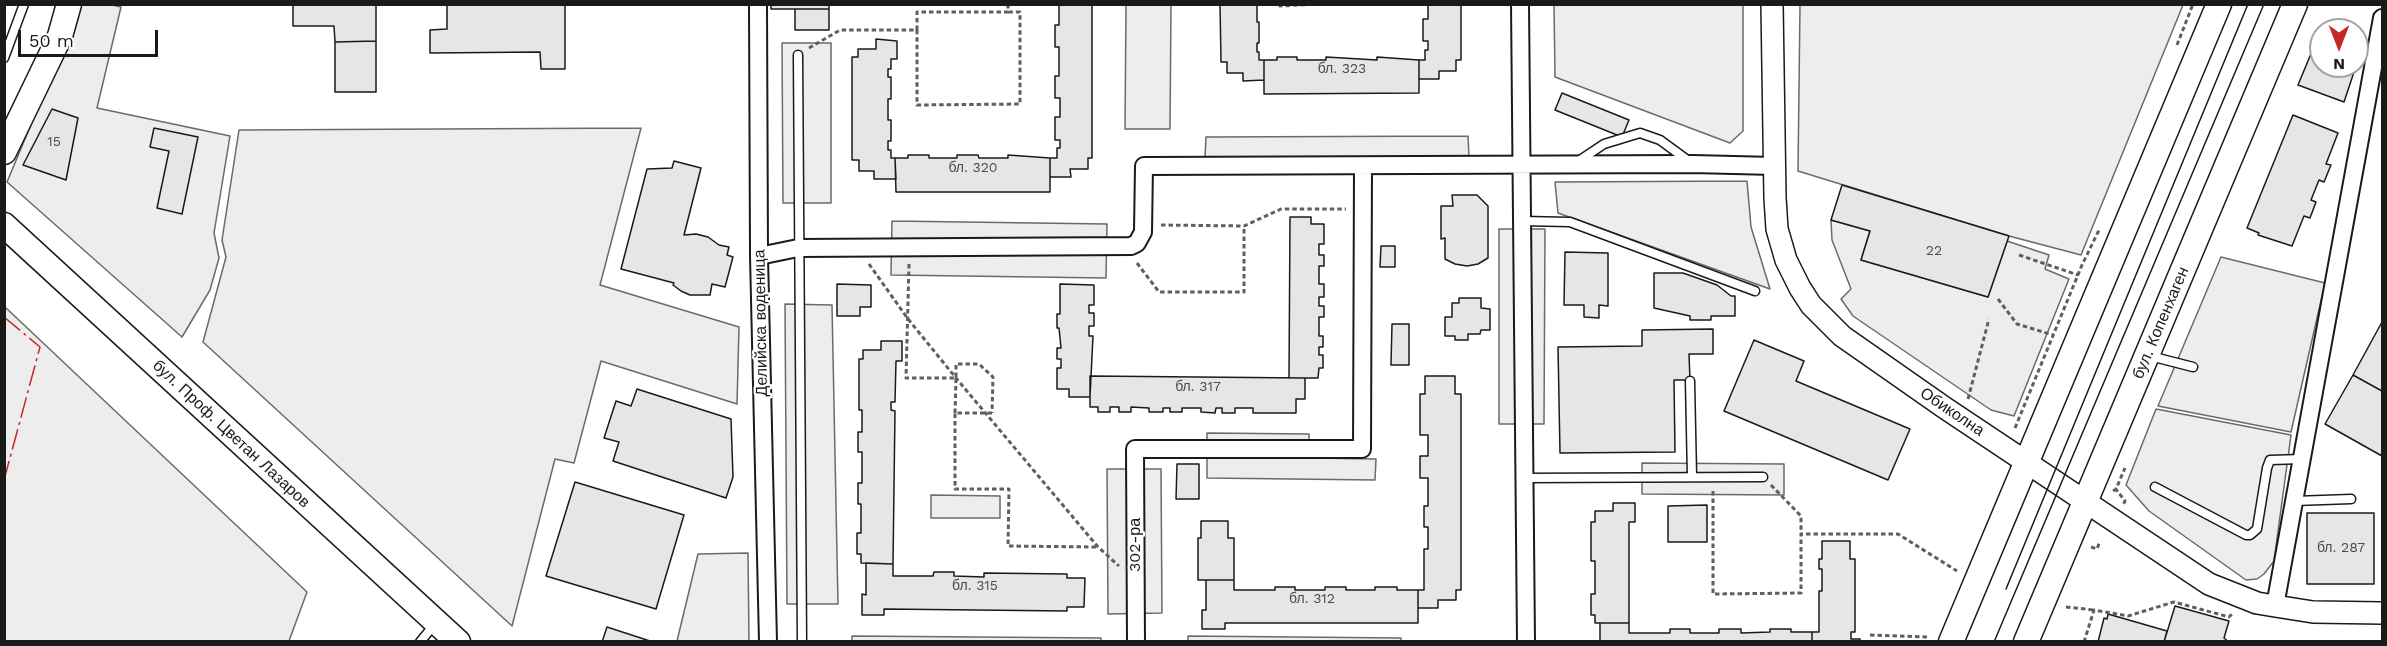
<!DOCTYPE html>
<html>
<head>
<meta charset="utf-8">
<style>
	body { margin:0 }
	#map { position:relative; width:2387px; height:646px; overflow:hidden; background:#fff; font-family:"Work Sans",sans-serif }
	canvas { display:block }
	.frame { position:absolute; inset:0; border:6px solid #1a1a1a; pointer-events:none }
	.north { position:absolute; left:2309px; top:18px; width:60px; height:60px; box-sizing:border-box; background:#fff; border:2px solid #a3a3a3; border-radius:50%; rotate:180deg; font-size:16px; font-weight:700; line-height:24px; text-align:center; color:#1a1a1a }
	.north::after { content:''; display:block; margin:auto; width:21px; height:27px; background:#c62828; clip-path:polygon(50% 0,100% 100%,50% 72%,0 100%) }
	.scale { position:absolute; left:18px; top:30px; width:140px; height:27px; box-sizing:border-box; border:3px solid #1a1a1a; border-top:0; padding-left:8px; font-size:18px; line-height:21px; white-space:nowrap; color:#1a1a1a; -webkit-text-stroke:4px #fff; paint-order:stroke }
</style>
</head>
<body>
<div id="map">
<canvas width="2387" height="646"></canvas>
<div class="frame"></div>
<div class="north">N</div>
<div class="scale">50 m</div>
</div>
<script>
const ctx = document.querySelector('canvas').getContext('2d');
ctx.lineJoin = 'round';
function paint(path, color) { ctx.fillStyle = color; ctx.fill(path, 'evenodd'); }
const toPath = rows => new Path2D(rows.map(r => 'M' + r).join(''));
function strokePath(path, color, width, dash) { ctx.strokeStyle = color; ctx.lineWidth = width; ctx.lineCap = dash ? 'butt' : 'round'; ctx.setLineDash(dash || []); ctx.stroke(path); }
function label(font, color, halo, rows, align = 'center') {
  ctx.font = font + ' "Work Sans",sans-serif'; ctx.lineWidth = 4.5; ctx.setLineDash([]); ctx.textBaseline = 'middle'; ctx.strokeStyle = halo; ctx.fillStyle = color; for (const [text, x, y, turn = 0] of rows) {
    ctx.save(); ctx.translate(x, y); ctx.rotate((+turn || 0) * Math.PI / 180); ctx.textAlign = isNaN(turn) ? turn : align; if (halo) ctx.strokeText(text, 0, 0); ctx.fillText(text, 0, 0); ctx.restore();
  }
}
const built = toPath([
	[81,5,112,5,121,7,97,108,230,136,214,233,219,258,210,290,182,337,7,182,81,5],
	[1126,5,1171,5,1170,129,1125,129,1126,5],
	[1554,5,1743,5,1743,131,1730,143,1555,77,1554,5],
	[1800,5,1800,4,2183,5,2081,255,2009,236,1798,171,1800,5],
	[782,43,831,43,831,203,783,203,782,43],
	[641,128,600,285,739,327,737,404,601,361,574,463,555,459,512,626,203,342,226,257,222,240,239,130,641,128],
	[1468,136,1469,157,1205,158,1206,137,1468,136],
	[1747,181,1751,227,1770,289,1558,213,1555,182,1747,181],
	[1831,220,1870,231,1861,260,1988,297,2007,241,2049,255,2045,269,2069,279,2014,416,1991,410,1853,316,1841,299,1851,289,1832,240,1831,220],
	[892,221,1107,224,1106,278,891,275,892,221],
	[1499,229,1545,229,1544,424,1499,424,1499,229],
	[2221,257,2325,283,2291,432,2158,406,2221,257],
	[785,304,832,305,838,604,787,604,785,304],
	[5,307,307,592,289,641,5,641,5,307],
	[2156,409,2291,435,2274,561,2264,574,2257,579,2246,580,2149,511,2126,485,2156,409],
	[1207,433,1309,434,1309,458,1376,459,1375,480,1207,478,1207,433],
	[1642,463,1784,464,1784,495,1642,494,1642,463],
	[1107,469,1161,469,1162,613,1108,614,1107,469],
	[931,495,1000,496,1000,518,931,518,931,495],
	[748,553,749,641,677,641,698,554,748,553],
	[852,636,1101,638,1101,641,852,642,852,636],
	[1188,636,1401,638,1401,641,1188,642,1188,636]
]);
paint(built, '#ededed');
strokePath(built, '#6a6a6a', 1.5);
const building = toPath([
	[293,4,376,4,376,41,335,42,334,26,293,26,293,4],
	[447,4,565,4,565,69,541,69,540,52,430,53,430,30,447,29,447,4],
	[771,4,829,4,829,9,771,9,771,4],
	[1059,4,1092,4,1092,158,1088,158,1088,169,1070,169,1071,177,1050,177,1050,158,1057,158,1057,148,1060,148,1060,140,1055,140,1055,117,1060,117,1060,98,1055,98,1055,76,1059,76,1059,47,1055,47,1055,25,1059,25,1059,4],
	[1220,4,1257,4,1257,22,1259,22,1259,43,1257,43,1257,52,1259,52,1259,60,1264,60,1264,80,1243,81,1243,73,1227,73,1227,62,1221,62,1220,4],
	[1428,4,1461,4,1461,60,1456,60,1456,71,1439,71,1439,79,1419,79,1419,60,1425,60,1425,50,1428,50,1428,41,1423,41,1423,19,1428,19,1428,4],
	[795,9,829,9,829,30,795,30,795,9],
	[876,39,897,41,897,59,891,59,891,69,888,69,888,77,891,77,891,99,888,99,888,120,891,120,891,141,888,141,888,150,891,150,891,158,895,158,896,179,874,179,874,171,859,171,859,160,852,160,852,57,858,57,858,49,876,49,876,39],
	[376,41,376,92,335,92,335,42,376,41],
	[2315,44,2321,46,2321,66,2356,66,2344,102,2298,85,2315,44],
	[1277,57,1297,57,1297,60,1326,60,1326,57,1377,60,1377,57,1419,60,1419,93,1264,94,1264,60,1277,60,1277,57],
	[1562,93,1629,120,1622,137,1555,110,1562,93],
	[52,109,78,118,66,180,23,165,52,109],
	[2293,115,2338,133,2326,164,2331,165,2324,182,2319,180,2311,200,2316,202,2310,218,2304,216,2292,246,2258,235,2259,233,2247,228,2293,115],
	[154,128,198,137,182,214,157,208,169,151,150,147,154,128],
	[908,155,929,155,929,158,957,158,957,155,978,155,979,158,1008,158,1008,155,1050,158,1050,192,896,192,895,158,908,158,908,155],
	[674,161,701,168,684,235,696,234,708,237,719,245,729,247,727,255,733,257,725,287,712,284,710,295,690,295,681,291,673,285,674,283,621,269,647,169,672,168,674,161],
	[1842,185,2009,236,1988,297,1861,260,1870,231,1831,220,1842,185],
	[1452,195,1477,195,1488,206,1488,258,1478,264,1467,266,1455,264,1445,259,1445,238,1441,239,1441,206,1453,206,1452,195],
	[1290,217,1311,217,1311,224,1324,224,1324,244,1319,244,1319,255,1324,255,1324,266,1319,266,1319,284,1324,284,1324,297,1319,297,1319,306,1324,306,1324,317,1319,317,1319,336,1323,336,1323,347,1319,347,1319,355,1323,355,1323,368,1319,368,1318,378,1289,378,1290,217],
	[1381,246,1395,246,1395,267,1380,267,1381,246],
	[1565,252,1608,253,1608,306,1599,305,1599,318,1584,317,1584,305,1564,305,1565,252],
	[1654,273,1683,273,1717,285,1731,296,1735,296,1735,316,1711,316,1711,320,1690,320,1690,316,1654,308,1654,273],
	[837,284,871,285,871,307,860,307,860,316,837,316,837,284],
	[1060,284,1094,285,1094,305,1089,305,1089,313,1094,313,1094,326,1089,326,1089,336,1093,336,1090,397,1069,397,1069,389,1057,389,1057,368,1061,368,1061,359,1057,359,1057,348,1061,348,1059,328,1057,328,1057,314,1060,314,1060,284],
	[1459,298,1481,298,1481,308,1490,309,1490,330,1481,330,1480,334,1468,334,1468,340,1455,340,1455,336,1445,336,1445,317,1452,317,1452,303,1459,303,1459,298],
	[2382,322,2382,391,2353,375,2382,322],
	[1392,324,1409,324,1409,365,1391,365,1392,324],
	[1713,329,1713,354,1689,354,1690,380,1674,380,1675,452,1560,453,1558,347,1642,346,1642,330,1713,329],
	[1754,340,1804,361,1796,381,1910,429,1888,480,1724,411,1754,340],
	[881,341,902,341,902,361,896,361,895,402,891,402,891,410,895,411,893,564,861,563,861,554,857,554,857,533,861,533,861,504,858,504,858,483,862,483,862,452,858,452,858,432,862,432,862,410,859,410,859,359,863,359,863,350,881,350,881,341],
	[2353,375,2382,391,2382,456,2325,424,2353,375],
	[1090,376,1305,378,1305,399,1296,399,1296,413,1253,413,1253,408,1235,408,1235,413,1222,413,1222,408,1216,408,1215,413,1201,412,1201,408,1182,408,1182,412,1170,412,1170,408,1163,408,1163,412,1149,412,1149,408,1131,407,1131,412,1119,412,1119,407,1110,407,1110,412,1098,412,1098,407,1090,407,1090,376],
	[1425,376,1455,376,1455,394,1461,394,1461,590,1456,590,1456,600,1438,600,1438,608,1418,608,1418,590,1424,590,1424,549,1428,549,1428,527,1424,527,1424,506,1428,506,1428,478,1420,478,1420,456,1428,456,1428,435,1420,435,1420,394,1425,394,1425,376],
	[637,389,731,419,733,477,726,498,613,461,619,442,604,438,616,401,631,406,637,389],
	[1177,464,1199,464,1199,499,1176,499,1177,464],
	[575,482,684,515,656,609,546,576,575,482],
	[1613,503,1635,503,1635,522,1629,522,1629,623,1595,623,1595,615,1591,615,1591,594,1595,594,1595,561,1591,561,1591,522,1595,522,1595,511,1613,511,1613,503],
	[1707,505,1707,542,1668,542,1668,506,1707,505],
	[2307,513,2374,513,2374,584,2307,584,2307,513],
	[1201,521,1228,521,1228,538,1234,538,1234,580,1198,580,1198,538,1201,538,1201,521],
	[1822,541,1850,541,1850,559,1855,559,1855,632,1851,632,1851,639,1860,639,1860,642,1812,642,1812,632,1819,632,1819,591,1822,591,1822,569,1819,569,1819,559,1822,559,1822,541],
	[866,563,893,564,893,576,933,576,934,572,954,572,954,576,984,577,984,573,1067,574,1067,578,1085,578,1084,607,1067,607,1067,611,884,609,884,615,862,615,862,594,866,595,866,563],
	[1206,580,1234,580,1234,590,1275,590,1275,587,1295,587,1295,590,1325,590,1325,587,1346,587,1346,590,1375,590,1375,587,1397,587,1397,590,1418,590,1418,623,1225,623,1225,629,1202,629,1202,610,1206,610,1206,580],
	[2175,606,2229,621,2224,638,2229,642,2164,642,2175,606],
	[2108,614,2167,631,2164,642,2098,642,2104,618,2107,619,2108,614],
	[1600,623,1629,623,1629,633,1670,633,1670,629,1690,629,1690,633,1719,633,1719,629,1741,629,1741,633,1770,632,1770,629,1791,629,1791,632,1812,632,1812,642,1600,642,1600,623],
	[607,627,653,642,602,642,607,627]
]);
paint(building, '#e6e6e6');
strokePath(building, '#1a1a1a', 1.5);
const service = toPath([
	[798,55,802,642],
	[4,58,24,4],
	[1577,162,1604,144,1640,133,1660,140,1690,162],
	[1521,221,1570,222,1755,291],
	[2150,356,2193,367],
	[1690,381,1692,477],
	[1524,478,1763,477],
	[2155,487,2246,535,2250,535,2257,529,2267,468,2270,460,2302,459],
	[2294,501,2351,499],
	[420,642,434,625]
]);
const minor = toPath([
	[758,4,759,256,768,642],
	[1520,4,1526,642],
	[759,256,798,248,1131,246,1137,243,1143,232,1144,166,1692,164,1775,166],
	[2275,606,2382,18],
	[1136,642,1135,449,1362,449,1363,166]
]);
const tertiary = toPath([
	[1772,4,1775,198,1777,229,1786,260,1800,288,1811,305,1842,336,1945,408,2209,584,2257,603,2275,606,2313,612,2382,613]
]);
const secondary = toPath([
	[4,152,60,36,69,4],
	[4,225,458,642],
	[1951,642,2219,4],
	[2026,642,2295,4]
]);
strokePath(service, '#1a1a1a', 11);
strokePath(minor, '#1a1a1a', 20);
strokePath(tertiary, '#1a1a1a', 24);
strokePath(secondary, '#1a1a1a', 27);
strokePath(toPath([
	[1280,4,1280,6,1317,4],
	[917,30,917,12,1008,12,1008,4],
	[2177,45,2193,4],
	[809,48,840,30,917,30,917,105,1020,104,1020,12,1008,12],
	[1161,225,1244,226,1281,209,1346,209],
	[2019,255,2078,275],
	[1137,263,1159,292,1244,292,1244,226],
	[869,264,908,319,956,378,1098,547,1119,566],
	[909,264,906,378,956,378,956,364,979,364,993,377,992,413],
	[1998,299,2017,324,2053,335],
	[1968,399,1989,319],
	[955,413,956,379],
	[992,413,955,413,955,489,1009,489,1008,546,1098,547],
	[2015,428,2082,265,2100,228],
	[1771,485,1801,516,1801,534],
	[2115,488,2125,501,2123,505],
	[1713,491,1713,594,1801,593,1801,534,1898,534,1957,571],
	[2113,491,2116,489,2125,468],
	[2091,547,2097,549,2100,541],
	[2066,607,2094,610],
	[1870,635,1930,637],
	[2084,642,2094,610,2128,616,2174,602,2229,617,2232,614]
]), '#5f5f5f', 3, [4.5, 3]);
strokePath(service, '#fff', 8);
strokePath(minor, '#fff', 16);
strokePath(tertiary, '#fff', 21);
strokePath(secondary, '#fff', 24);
strokePath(toPath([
	[2006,589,2248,4],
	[1994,642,2264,4]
]), '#1a1a1a', 1.5);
strokePath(toPath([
	[4,317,40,347,4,480]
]), '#c62828', 1.5, [21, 4.5, 3, 4.5]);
label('14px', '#4d4d4d', null, [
	["бл. 323",1342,69],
	["15",54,142],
	["бл. 320",973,168],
	["22",1934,251],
	["бл. 317",1198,387],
	["бл. 287",2341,548],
	["бл. 315",975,586],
	["бл. 312",1312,599]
]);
label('16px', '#1a1a1a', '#fff', [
	["Делийска воденица",761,323,-91],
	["бул. Копенхаген",2161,323,-67],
	["Обиколна",1952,412,34],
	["бул. Проф. Цветан Лазаров",231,434,43],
	["302-ра",1135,545,-90]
]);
</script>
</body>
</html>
